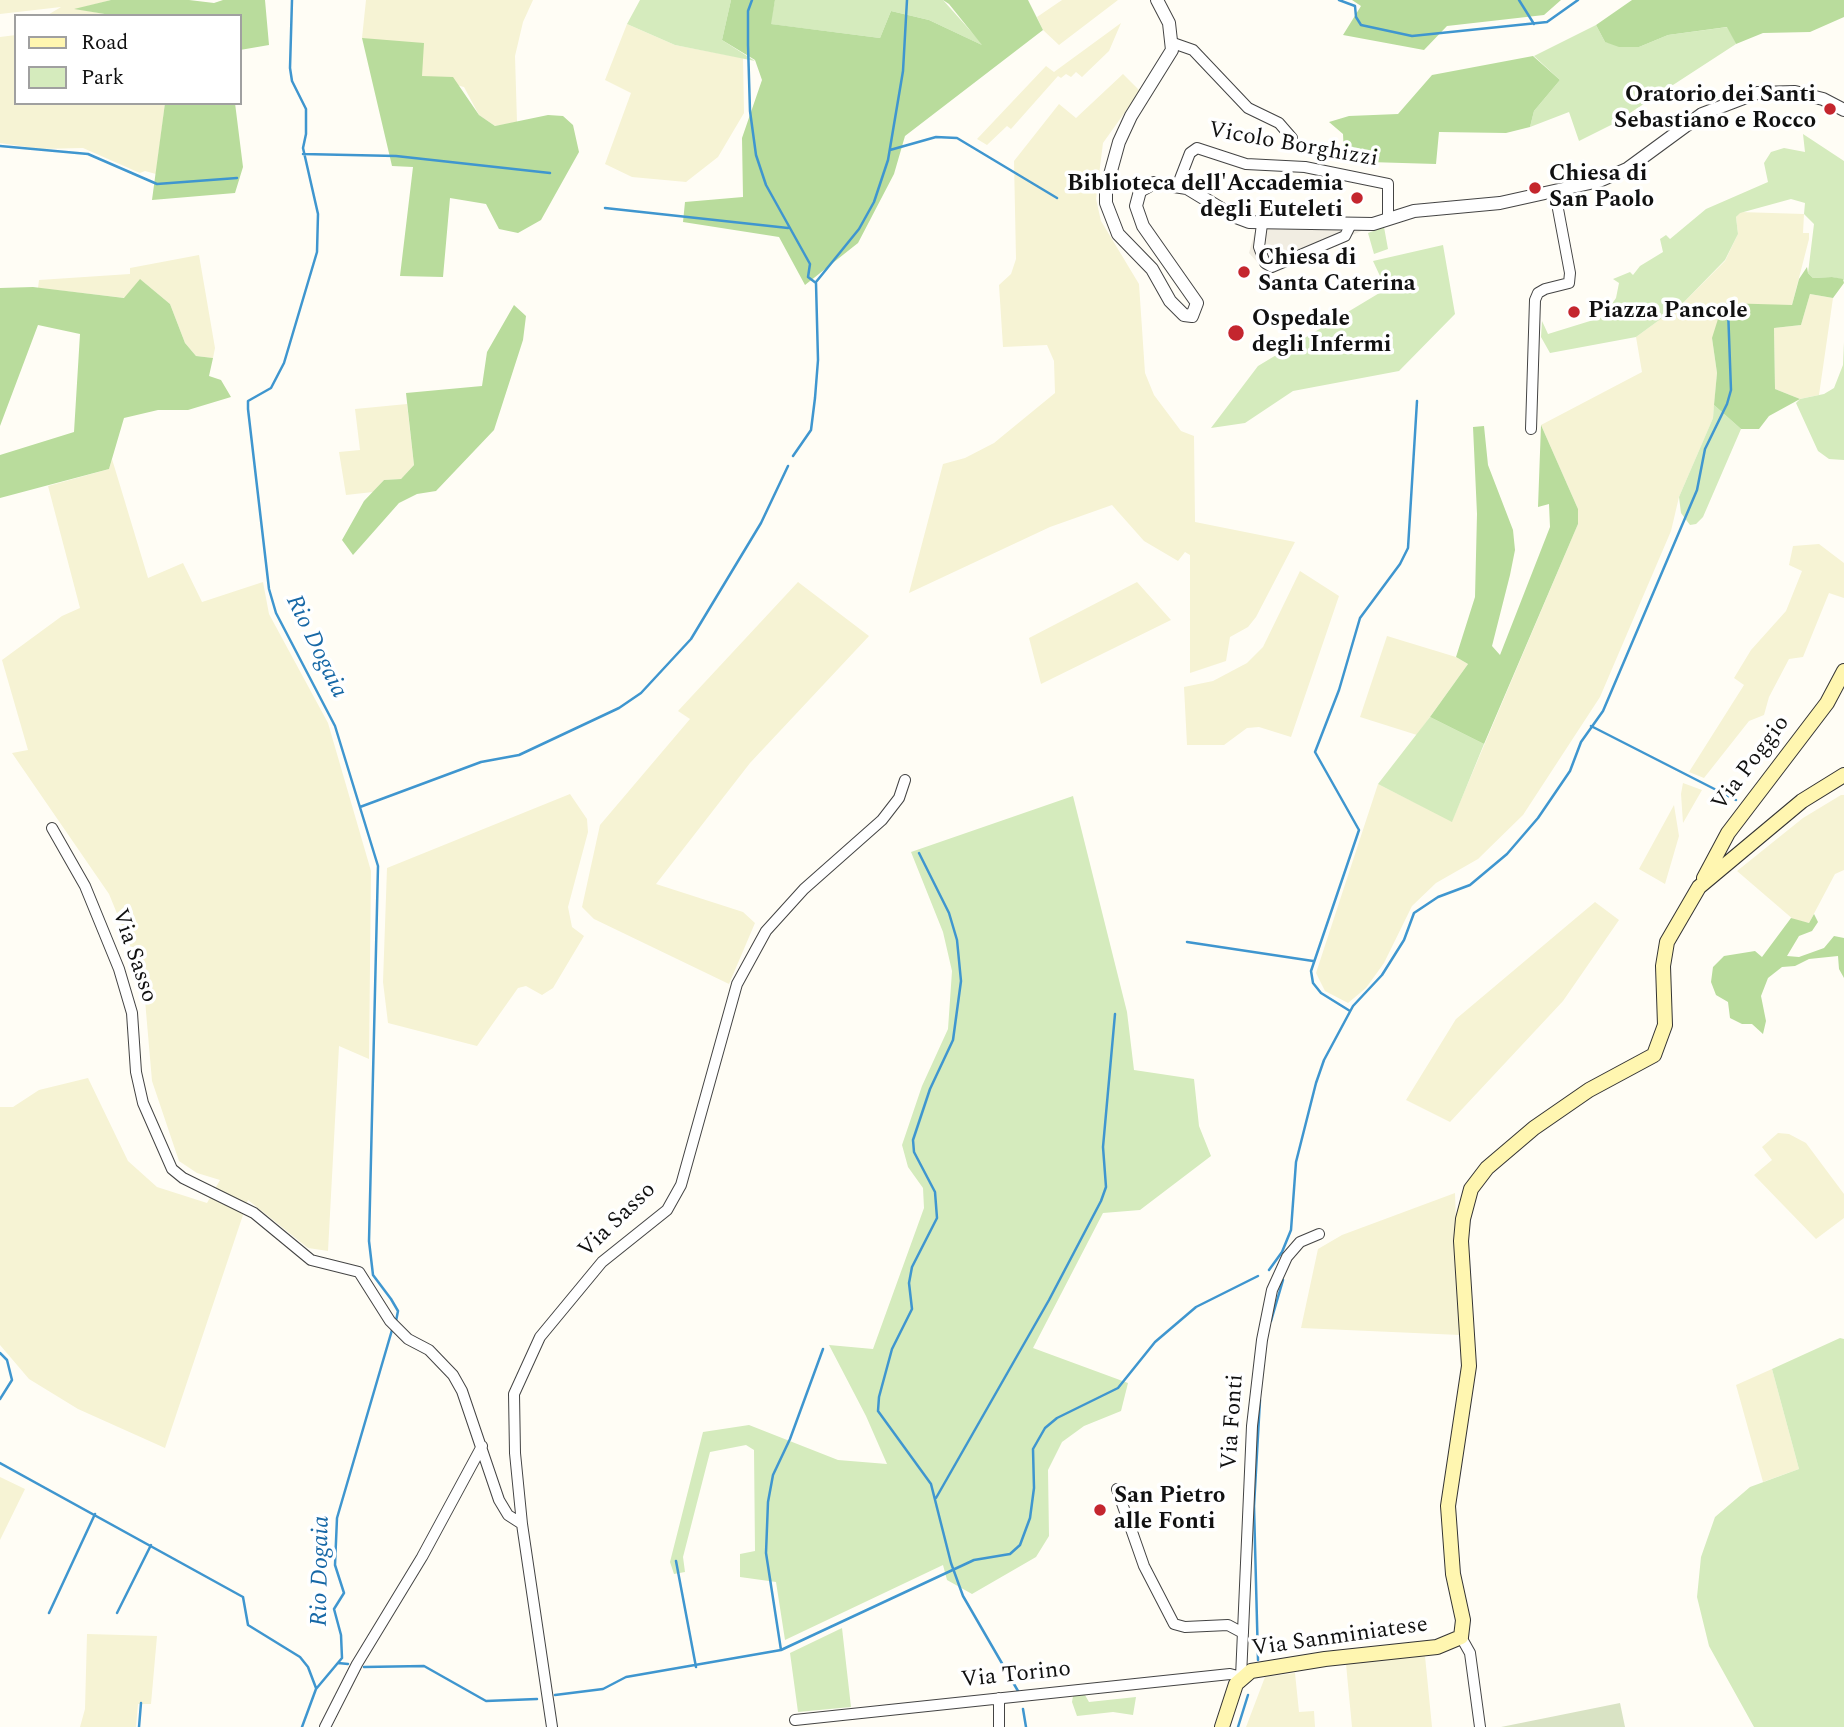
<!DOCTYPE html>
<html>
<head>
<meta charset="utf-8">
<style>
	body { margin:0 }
	#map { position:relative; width:1844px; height:1727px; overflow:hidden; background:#fffdf5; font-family:Spectral,serif }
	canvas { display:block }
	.legend { position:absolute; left:14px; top:14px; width:228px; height:91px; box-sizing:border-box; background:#fff; border:2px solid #a0a0a0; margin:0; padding:9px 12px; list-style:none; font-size:21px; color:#111 }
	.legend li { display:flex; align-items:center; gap:14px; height:35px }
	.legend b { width:35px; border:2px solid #a0a0a0 }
</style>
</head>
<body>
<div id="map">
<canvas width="1844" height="1727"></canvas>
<ul class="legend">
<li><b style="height:9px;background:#fff6b0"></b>Road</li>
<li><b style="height:19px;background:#d5ebbd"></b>Park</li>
</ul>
</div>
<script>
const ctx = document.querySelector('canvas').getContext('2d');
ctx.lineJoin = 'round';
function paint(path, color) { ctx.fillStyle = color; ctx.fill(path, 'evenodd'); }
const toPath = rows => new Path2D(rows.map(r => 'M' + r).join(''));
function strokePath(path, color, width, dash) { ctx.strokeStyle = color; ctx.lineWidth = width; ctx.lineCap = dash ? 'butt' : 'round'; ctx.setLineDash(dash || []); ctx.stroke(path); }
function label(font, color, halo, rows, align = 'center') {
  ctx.font = font + ' Spectral,serif'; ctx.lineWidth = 7; ctx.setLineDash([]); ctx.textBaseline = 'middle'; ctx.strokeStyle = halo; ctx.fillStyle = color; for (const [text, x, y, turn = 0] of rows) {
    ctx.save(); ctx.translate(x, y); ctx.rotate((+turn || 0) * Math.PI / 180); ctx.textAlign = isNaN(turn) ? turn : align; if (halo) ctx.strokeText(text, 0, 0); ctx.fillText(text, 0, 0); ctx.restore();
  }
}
paint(toPath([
	[0,0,111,0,77,9,117,16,46,16,61,7,0,14],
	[366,0,533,0,523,22,515,56,517,122,495,126,479,115,464,87,421,76,362,38],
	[1062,0,1118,0,1059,45,1043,30,1037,17],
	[1121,23,1109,51,1082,77,1076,72,1071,77,1066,74,1061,78,1058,76,1011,129,1007,126,987,145,977,139,1046,66,1054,72],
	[627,24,675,45,743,58,744,113,718,157,686,182,632,177,605,164,631,93,605,80],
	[16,35,16,103,165,103,156,174,145,171,140,173,83,148,40,149,0,143,0,37],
	[1123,74,1140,91,1103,143,1096,199,1101,221,1139,284,1145,373,1154,395,1181,431,1194,436,1195,522,1295,542,1256,617,1248,627,1230,637,1226,661,1190,673,1190,555,1185,552,1178,561,1144,541,1112,505,1050,527,909,593,943,464,965,458,994,443,1055,393,1054,361,1047,345,1003,347,999,285,1011,274,1016,259,1014,161,1059,104,1076,118],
	[1740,212,1804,214,1803,233,1809,233,1809,239,1792,305,1712,338,1717,373,1713,418,1679,497,1671,531,1600,697,1523,815,1478,859,1436,883,1412,906,1384,963,1366,988,1348,1003,1325,991,1316,973,1378,784,1452,821,1578,524,1578,509,1541,425,1642,372,1636,337,1684,302,1725,261,1738,234,1736,217],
	[199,255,215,348,213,358,196,356,185,343,170,304,141,280,125,298,38,288,39,280,130,274,130,268],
	[1810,294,1833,298,1819,395,1800,399,1775,389,1774,328,1801,325],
	[407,404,414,465,401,479,384,480,373,492,346,495,339,452,360,450,355,409],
	[112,459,148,578,183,563,202,602,263,582,269,614,328,723,371,871,369,1059,339,1046,328,1251,308,1248,248,1200,165,1448,78,1409,29,1379,0,1345,0,1107,13,1107,39,1090,88,1078,128,1161,157,1187,207,1203,220,1180,197,1173,179,1161,152,1081,143,977,109,894,12,753,28,750,2,660,62,616,80,608,48,486,109,469],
	[1819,544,1844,563,1844,598,1829,593,1803,657,1789,659,1769,697,1764,715,1749,721,1704,778,1689,772,1744,685,1734,678,1751,650,1786,611,1802,571,1789,565,1793,546],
	[1300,571,1339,596,1291,737,1259,727,1247,728,1224,745,1187,745,1184,687,1213,681,1247,663,1263,647],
	[798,582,869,636,750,763,656,884,743,912,755,923,729,984,594,919,582,907,600,825,690,719,678,711],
	[1137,582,1171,620,1041,684,1029,638],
	[1387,636,1456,657,1468,664,1417,735,1360,717],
	[1683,783,1702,790,1683,823,1681,794],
	[570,794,587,819,588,832,568,907,572,927,584,936,553,988,542,995,526,986,518,988,477,1046,388,1023,383,982,387,868],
	[1841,795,1844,795,1844,870,1835,874,1809,923,1794,920,1737,871,1803,818],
	[1674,805,1679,836,1665,884,1639,869],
	[1595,902,1619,920,1563,1001,1450,1122,1406,1100,1456,1019],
	[1778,1133,1789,1134,1806,1143,1844,1194,1844,1218,1816,1239,1754,1175,1772,1160,1762,1147],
	[1455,1193,1460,1335,1301,1328,1318,1249,1342,1235],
	[1772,1369,1799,1469,1763,1482,1736,1385],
	[0,1477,25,1489,0,1540],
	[87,1634,157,1636,151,1704,138,1704,136,1727,80,1727,85,1709],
	[1425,1656,1432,1727,1352,1727,1346,1664],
	[1295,1673,1299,1712,1314,1711,1315,1727,1246,1727,1265,1677]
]), '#f6f3d4');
paint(toPath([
	[640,0,731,0,722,40,755,61,675,45,627,24],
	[775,0,943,0,984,46,929,20,891,11,880,38,770,24],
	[1596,25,1605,42,1639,47,1668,35,1728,27,1736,44,1613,124,1579,141,1569,112,1530,127,1534,111,1560,80,1534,56],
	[1803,134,1844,161,1844,280,1832,277,1813,278,1808,273,1814,224,1804,214,1805,203,1791,199,1740,213,1736,217,1738,234,1725,260,1684,302,1636,337,1550,353,1541,337,1542,321,1548,334,1603,317,1616,298,1619,283,1613,279,1630,272,1633,275,1640,266,1663,252,1660,239,1666,235,1670,239,1706,209,1768,182,1764,163,1771,152,1784,148,1805,152],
	[1384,227,1388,249,1374,254,1368,233],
	[1443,245,1455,314,1399,371,1293,391,1245,423,1211,428,1258,366,1386,289,1373,261],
	[1844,342,1844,460,1829,459,1818,451,1796,403,1800,399,1824,394,1834,388,1843,365],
	[1714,405,1741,429,1703,517,1696,524,1690,525,1681,513,1679,497,1713,418],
	[1430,717,1484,744,1452,822,1378,784],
	[1073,796,1127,1012,1134,1070,1194,1079,1199,1126,1211,1156,1140,1210,1103,1213,1033,1348,1128,1383,1121,1411,1084,1426,1062,1442,1048,1470,1049,1536,1036,1557,972,1594,947,1580,943,1565,785,1640,776,1582,740,1577,740,1554,755,1551,754,1450,746,1445,710,1452,683,1557,685,1572,674,1574,670,1562,703,1432,749,1425,838,1460,887,1464,866,1416,829,1345,873,1349,924,1208,923,1188,908,1167,902,1145,922,1086,948,1029,952,971,943,932,911,852],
	[1840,1338,1844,1339,1844,1727,1754,1727,1709,1646,1697,1597,1701,1557,1715,1517,1750,1487,1799,1469,1772,1369],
	[842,1628,851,1707,798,1712,790,1653],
	[1085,1695,1089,1702,1136,1697,1133,1715,1113,1712,1077,1716,1072,1702,1073,1696]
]), '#d5ebbd');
paint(toPath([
	[111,0,189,0,214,3,223,0,265,0,269,45,240,50,240,16,117,16,74,9],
	[731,0,775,0,771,24,880,38,891,11,929,20,982,45,949,4,943,0,1028,0,1043,30,905,136,894,174,858,243,805,285,779,237,683,222,685,202,743,197,742,138,762,80,755,60,722,40],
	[1352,0,1561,0,1544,15,1447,26,1424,50,1343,35,1361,6],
	[1632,0,1844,0,1844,17,1810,32,1763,33,1736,44,1727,27,1668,35,1639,47,1619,47,1605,42,1596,25],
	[362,38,424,43,422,76,453,77,479,115,495,126,548,115,563,116,573,125,579,152,541,220,518,233,499,229,486,204,450,198,443,277,400,276,413,167,392,166],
	[1533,56,1560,80,1534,111,1530,127,1506,133,1439,132,1436,164,1369,162,1344,155,1343,134,1329,122,1349,116,1398,114,1432,75],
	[165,103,235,103,243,167,235,193,152,200],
	[1807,267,1808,273,1813,278,1832,277,1843,279,1844,283,1833,298,1810,294,1801,325,1774,328,1775,389,1800,399,1769,416,1759,429,1741,429,1714,405,1717,373,1712,338,1723,303,1792,305,1799,279],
	[140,279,170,304,185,343,196,356,213,358,209,376,221,380,231,397,188,410,158,410,124,418,109,469,0,498,0,455,74,432,80,334,38,325,0,426,0,288,33,287,124,298],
	[514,305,526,316,523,340,494,430,436,491,417,494,399,503,353,555,342,540,364,501,384,480,401,479,414,465,406,393,482,386,487,352],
	[1541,425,1578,509,1578,524,1484,744,1430,717,1468,664,1456,657,1475,597,1477,514,1473,427,1484,426,1488,465,1513,530,1515,550,1510,575,1492,646,1500,655,1550,527,1549,504,1538,507],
	[1814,914,1818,922,1812,931,1799,936,1787,956,1799,957,1824,948,1834,936,1844,938,1844,978,1839,969,1838,956,1809,959,1795,966,1782,967,1768,978,1761,996,1766,1021,1763,1034,1752,1024,1742,1024,1730,1018,1728,1002,1716,995,1711,982,1713,967,1724,956,1755,951,1762,957,1791,918,1809,923]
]), '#b9dc9c');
paint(toPath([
	[1620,1703,1625,1727,1501,1727]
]), '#d9e3c4');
paint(toPath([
	[1258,220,1368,228,1267,273,1249,253]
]), '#f1ede2');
strokePath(toPath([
	[292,0,290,68,292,81,306,109,306,134,303,148,318,214,317,252,284,363,271,388,248,401,248,409,269,589,276,613,335,726,378,866,369,1241,373,1275,391,1299,398,1311,396,1321],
	[752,0,748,11,748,45,750,111,756,155,766,185,810,264,808,277,816,283,818,360,815,398,811,430,793,456],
	[1339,0,1355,6,1356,17,1361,25,1412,36,1547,22,1578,0],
	[1519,0,1534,24],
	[0,146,88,154,157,184,237,178],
	[890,150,936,137,957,138,1057,198],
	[303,154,396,156,550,173],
	[605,208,788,228],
	[816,282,859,229,874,202,888,160,903,71,907,0],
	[1591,726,1736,800],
	[360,807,481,762,519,755,619,708,641,693,691,639,761,523,788,466],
	[919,853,949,913,957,940,961,981,953,1040,930,1089,913,1140,914,1152,935,1192,937,1218,912,1267,909,1283,912,1309,892,1349,879,1397,878,1411,931,1484,951,1563,963,1596,1018,1691],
	[1187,942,1313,961],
	[1350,1011,1321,993,1313,983,1311,971,1359,830,1315,752,1339,690,1360,618,1400,564,1408,548,1417,401],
	[1269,1270,1282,1252,1291,1230,1296,1162,1316,1083,1324,1060,1353,1006,1382,975,1404,940,1414,913,1438,897,1470,885,1507,854,1538,818,1570,771,1581,742,1603,711,1697,490,1705,449,1727,404,1731,390,1728,309],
	[1271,1321,1283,1280],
	[0,1353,7,1360,12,1380,0,1399],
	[0,1463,243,1597,248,1625,300,1657,308,1667,316,1688],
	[936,1498,1049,1300,1101,1201,1106,1187,1103,1147,1115,1014],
	[676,1561,696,1667],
	[49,1613,95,1514],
	[117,1613,151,1545],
	[781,1650,766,1553,768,1502,773,1475,790,1439,823,1349],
	[1258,1660,1254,1506,1260,1400],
	[338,1663,348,1664],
	[364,1667,424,1666,486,1701,537,1699],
	[555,1695,603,1689,626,1677,781,1650,974,1560,1010,1554,1020,1545,1030,1518,1034,1488,1033,1449,1045,1428,1057,1418,1118,1388,1155,1342,1196,1307,1258,1276],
	[1023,1709,1026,1727],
	[139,1727,141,1703],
	[302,1727,316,1689,342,1658,341,1635,334,1609,344,1593,335,1565,337,1518,392,1330],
	[1238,1727,1248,1695]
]), '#3f96cf', 2.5);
const minor = toPath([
	[1173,43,1193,50,1248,108,1279,123,1292,138],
	[1178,184,1190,153,1197,148,1246,164,1305,167,1388,184,1388,218],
	[1262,224,1259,247,1265,263,1272,267,1345,236,1351,224],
	[1531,429,1535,300,1538,293,1545,289,1569,283,1570,273,1555,193],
	[52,828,85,886,119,969,132,1013,136,1072,143,1103,172,1169,183,1178,254,1213,311,1260,359,1272,390,1321,408,1339,429,1350,453,1375,462,1391,499,1500,508,1515,522,1524],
	[1117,1489,1144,1566,1174,1624,1185,1627,1228,1625,1243,1633],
	[1461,1637,1470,1653,1480,1727],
	[999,1698,999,1727],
	[795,1720,1230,1674,1241,1677,1252,1426,1262,1340,1272,1290,1287,1257,1300,1242,1319,1234],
	[325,1727,357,1664,422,1557,482,1446],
	[552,1727,522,1524,515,1453,514,1394,540,1337,602,1262,667,1210,681,1185,737,984,766,931,804,889,882,820,899,798,905,780]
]);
const tertiary = toPath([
	[1157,0,1169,23,1172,50,1131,116,1119,142,1106,189,1106,203,1118,234,1152,269,1170,301,1184,315,1192,316,1197,303,1143,226,1136,206,1140,191,1154,183,1187,188,1233,216,1249,222,1373,224,1414,211,1500,203,1599,181,1627,169,1702,114,1757,93,1795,92,1823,99,1844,110]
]);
const secondary = toPath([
	[1704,878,1728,833,1827,703,1844,671],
	[1222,1727,1236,1684,1251,1671,1325,1659,1437,1647,1461,1637,1463,1620,1453,1574,1448,1506,1469,1366,1461,1241,1463,1219,1471,1189,1487,1168,1534,1128,1589,1090,1654,1055,1665,1025,1663,966,1667,942,1699,887,1802,801,1844,775]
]);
strokePath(minor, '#444', 12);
strokePath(tertiary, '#444', 14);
strokePath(secondary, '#333', 16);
strokePath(minor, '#fff', 10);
strokePath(tertiary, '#fff', 12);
strokePath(secondary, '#fff6b0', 14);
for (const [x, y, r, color] of [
	[1830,109,7,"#c4262e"],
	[1535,188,7,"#c4262e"],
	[1357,198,7,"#c4262e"],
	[1244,272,7,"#c4262e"],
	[1574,312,7,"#c4262e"],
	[1236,333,9,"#c4262e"],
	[1100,1510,7,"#c4262e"]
]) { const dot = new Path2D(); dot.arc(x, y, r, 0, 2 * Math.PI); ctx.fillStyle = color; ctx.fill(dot); strokePath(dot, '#fff', 2.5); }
label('bold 23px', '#111', '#fff', [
	["Oratorio dei Santi",1816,96,"right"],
	["Sebastiano e Rocco",1816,122,"right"],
	["Chiesa di",1549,175],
	["San Paolo",1549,201],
	["Biblioteca dell'Accademia",1343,185,"right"],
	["degli Euteleti",1343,211,"right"],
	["Chiesa di",1258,259],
	["Santa Caterina",1258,285],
	["Piazza Pancole",1588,312],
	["Ospedale",1252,320],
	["degli Infermi",1252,346],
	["San Pietro",1114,1497],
	["alle Fonti",1114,1523]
], 'left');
label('23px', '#111', '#fff', [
	["Vicolo Borghizzi",1293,146,10],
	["Via Poggio",1752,764,-53],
	["Via Sasso",133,956,71],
	["Via Sasso",618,1221,-44],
	["Via Fonti",1234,1422,-86],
	["Via Sanminiatese",1340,1638,-8],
	["Via Torino",1016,1676,-6]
]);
label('italic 24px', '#1768a6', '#fff', [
	["Rio Dogaia",315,647,64],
	["Rio Dogaia",322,1571,-89]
]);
</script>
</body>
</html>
